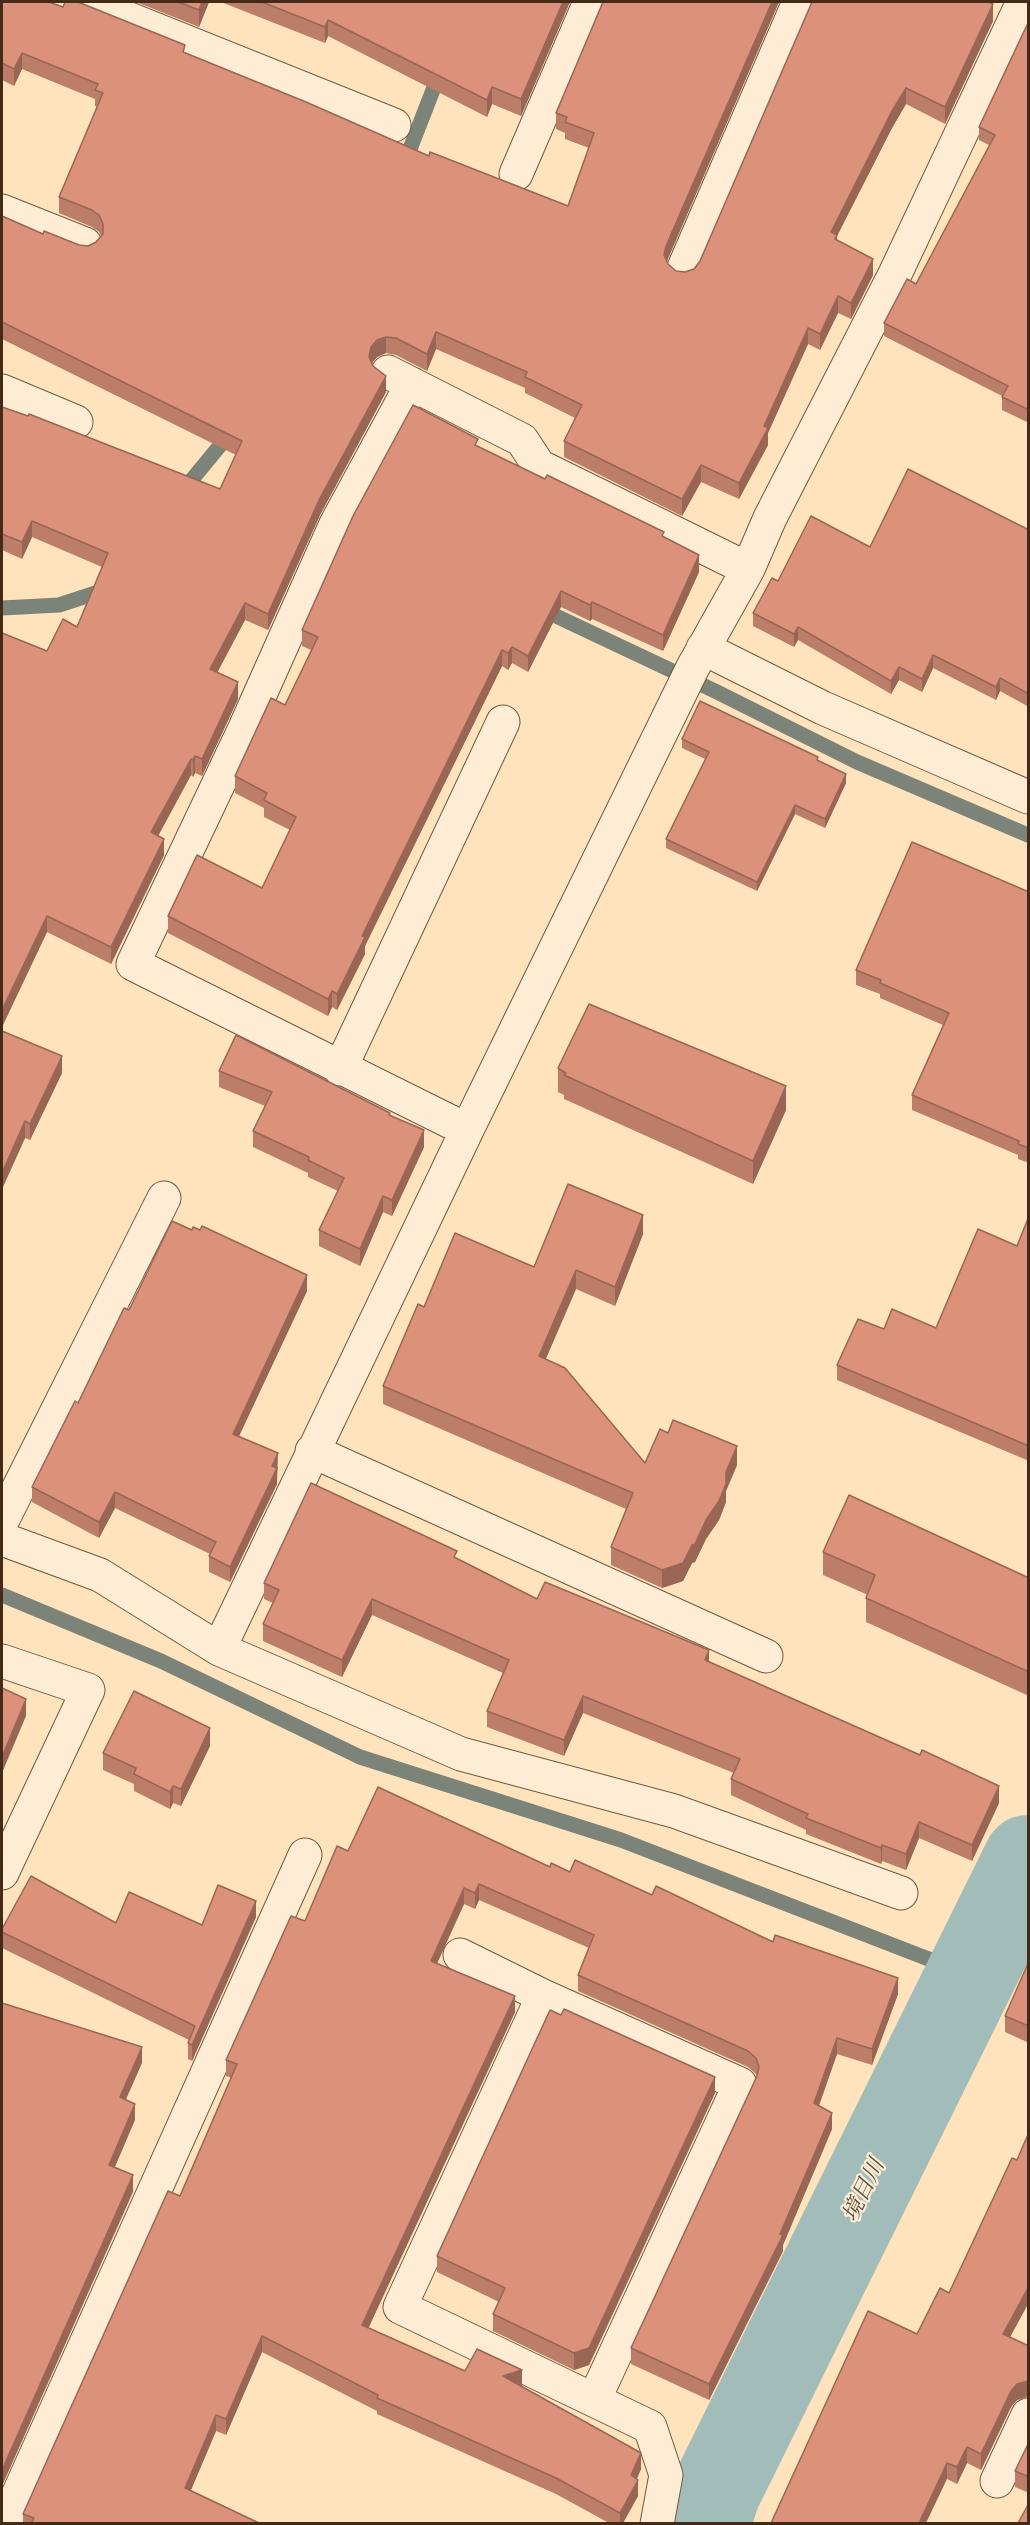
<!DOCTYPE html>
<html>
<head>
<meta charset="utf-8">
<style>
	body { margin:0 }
	#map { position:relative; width:1030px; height:2525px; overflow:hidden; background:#fee3bd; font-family:Cardo,serif }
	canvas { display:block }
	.frame { position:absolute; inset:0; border:3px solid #432b17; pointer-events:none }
</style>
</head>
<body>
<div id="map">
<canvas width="1030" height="2525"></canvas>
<div class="frame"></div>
</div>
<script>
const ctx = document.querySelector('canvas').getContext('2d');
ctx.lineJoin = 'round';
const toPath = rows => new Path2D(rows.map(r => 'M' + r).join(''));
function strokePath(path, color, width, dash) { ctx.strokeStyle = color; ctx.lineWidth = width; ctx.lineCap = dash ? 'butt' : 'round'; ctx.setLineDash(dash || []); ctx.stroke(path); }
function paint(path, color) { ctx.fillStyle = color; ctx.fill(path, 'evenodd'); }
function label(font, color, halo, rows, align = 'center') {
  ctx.font = font + ' Cardo,"Noto Serif JP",serif'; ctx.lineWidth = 4.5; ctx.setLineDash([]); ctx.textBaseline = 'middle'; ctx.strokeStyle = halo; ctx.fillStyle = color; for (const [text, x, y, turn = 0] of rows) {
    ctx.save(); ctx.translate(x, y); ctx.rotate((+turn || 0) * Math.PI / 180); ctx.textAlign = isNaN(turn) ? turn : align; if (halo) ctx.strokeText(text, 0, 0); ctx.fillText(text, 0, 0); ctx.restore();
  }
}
strokePath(toPath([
	[403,167,440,72],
	[180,494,232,431],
	[2,608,59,605,105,590,108,586],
	[539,608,715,691,857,762,1028,835],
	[2,1595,161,1661,360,1757,621,1840,970,1975]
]), '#7c8378', 15);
strokePath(toPath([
	[705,2524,716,2491,1028,1860]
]), '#a2bdb9', 90);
const minor = toPath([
	[87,2,394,125],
	[516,174,590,2],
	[2,211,85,244],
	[683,270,799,2],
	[388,372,522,440,539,466,748,569],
	[412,384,336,524,245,728,133,964,467,1130],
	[2,391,76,422],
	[703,648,823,708,1028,797],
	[340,1069,503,722],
	[312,1451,766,1656],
	[2,1521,164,1198],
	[2,1539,100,1575,219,1649,461,1754,674,1811,901,1893],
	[219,1649,467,1130,693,667,748,569,770,518,895,274,1023,2],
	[2,1661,88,1690,2,1873],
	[460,1955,543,1996,740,2084,594,2400],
	[543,1996,400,2307,650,2427,666,2475,657,2524],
	[997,2481,1028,2415],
	[5,2524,305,1855]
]);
strokePath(minor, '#725940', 35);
strokePath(minor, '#feedd4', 33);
paint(toPath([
	[2,2,185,53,429,156,568,206,589,148,565,139,565,133,556,129,556,113,603,2,779,2,667,261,668,264,676,271,685,272,694,269,993,4,993,21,945,124,906,104,892,128,837,236,837,240,873,275,851,319,838,313,820,350,808,344,768,433,768,445,739,499,701,482,682,516,564,457,564,441,575,418,525,393,525,388,436,349,427,371,396,355,386,353,377,357,372,363,386,392,320,515,268,630,245,620,217,673,238,699,202,776,195,773,193,777,191,775,158,836,164,855,111,964,47,932,2,1027,47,651,77,627,102,567,32,537,22,559,2,550,2,407,220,489,236,455,2,339,2,216,43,234,79,245,88,246,96,242,101,236,99,232,92,227,59,213,59,197,97,107,95,106,95,99,22,69,14,86,2,80],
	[136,2,209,2,199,27],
	[221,2,570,2,521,116,492,104,487,117,328,36,325,43],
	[1029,26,1029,423,1002,410,1002,396,884,336,884,323,916,284,989,145,979,140,979,127],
	[478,447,664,537,699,572,663,651,592,619,590,621,561,607,528,672,512,663,508,670,502,666,365,946,365,954,337,1010,332,1007,328,1016,168,933,168,916,262,888,290,830,264,817,264,808,235,793,235,776,285,705,311,650,302,646,302,630],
	[1029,530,1029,707,1000,691,996,700,933,668,922,692,899,680,891,694,798,640,794,647,753,626,753,613,778,581,870,547],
	[682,739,818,761,846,783,825,828,795,814,757,891,666,848,666,839,705,759,682,748],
	[1029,892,1029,1163,1018,1159,1018,1155,912,1110,912,1095,943,1025,880,998,880,994,856,985,856,970],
	[2,1031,62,1073,30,1140,25,1138,2,1189],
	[558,1068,786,1110,753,1184,564,1099,564,1095,558,1092],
	[219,1071,390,1116,424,1147,392,1216,383,1212,360,1266,319,1246,319,1230,338,1191,308,1177,308,1173,253,1147,253,1131,265,1106,219,1087],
	[1029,1216,1029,1461,837,1380,837,1365,884,1329,936,1328,1017,1246],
	[643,1234,615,1306,576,1289,545,1359,645,1463,737,1465,726,1491,726,1502,719,1520,706,1539,695,1562,692,1563,683,1581,662,1588,611,1565,611,1547,626,1509,383,1404,383,1386,424,1307,534,1267],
	[307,1291,239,1436,278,1468,277,1471,277,1484,230,1582,209,1572,209,1556,210,1554,115,1508,99,1538,32,1502,32,1487,129,1310],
	[823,1552,1029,1578,1029,1696,866,1622,866,1598,868,1595,823,1575],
	[457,1559,537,1599,709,1662,999,1803,972,1861,919,1838,906,1870,882,1861,881,1864,806,1834,806,1830,731,1795,731,1779,734,1773,583,1713,564,1756,487,1727,487,1711,503,1673,372,1615,342,1677,263,1641,263,1624,273,1603,264,1599,264,1583],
	[210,1746,181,1806,173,1803,170,1809,134,1791,134,1784,103,1770,103,1753],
	[348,1851,550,1867,570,1872,652,1895,773,1942,898,1994,872,2065,837,2054,819,2106,832,2129,783,2245,783,2251,709,2400,631,2364,631,2348,757,2077,756,2074,748,2067,578,1991,578,1975,589,1948,479,1900,475,1909,464,1904,437,1963,515,2012,368,2328,465,2371,522,2386,641,2469,637,2479,638,2496,623,2523,609,2523,556,2494,377,2414,377,2411,262,2352,226,2435,216,2431,191,2490,259,2523,23,2523,23,2514,180,2196,232,2078,226,2076,226,2060,305,1921],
	[256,1917,192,2061,188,2059,188,2043,189,2040,2,1948,2,1929,116,1923,202,1925],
	[1029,1961,1029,2043,1005,2032,1005,2016],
	[715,2093,589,2365,574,2370,493,2331,493,2314,499,2302,437,2272,437,2256],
	[1029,2132,1029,2302,1010,2337,1029,2346,1029,2397,1017,2400,1011,2407,981,2470,967,2463,957,2484,947,2479,917,2334,949,2293,1017,2160],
	[1029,2442,1029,2493,1015,2487,1015,2471]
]), '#bc7d69');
paint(toPath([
	[202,2,209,2,199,27,199,10],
	[563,2,570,2,521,116,521,99],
	[772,2,779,2,666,263,664,255,666,246],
	[993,4,993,21,945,124,945,107],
	[328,20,328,36,325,43,325,27],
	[22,53,22,69,14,86,14,69],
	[492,87,492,104,487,117,487,100],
	[906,88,906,104,892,128,837,236,837,252,831,232,892,111],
	[873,259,873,275,851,319,851,303],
	[838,296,838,313,820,350,820,334],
	[808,328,808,344,768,433,768,445,739,499,739,483,764,426],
	[436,332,436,349,427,371,427,354],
	[386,337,386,353,377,357,371,364,369,357,371,347,377,340],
	[386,376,386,392,320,515,268,630,268,614,320,498],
	[701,465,701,482,682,516,682,499],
	[32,521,32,537,22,559,22,542],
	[699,555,699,572,663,651,663,635],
	[561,591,561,607,528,672,528,656],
	[592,602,592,619,590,621,590,605],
	[245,603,245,620,210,686,210,669],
	[798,627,798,640,794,647,794,634],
	[512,647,512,663,508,670,508,653],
	[502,650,502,666,365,946,365,954,337,1010,337,994,362,936],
	[933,655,933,668,922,692,922,679],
	[899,667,899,680,891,694,891,681],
	[1000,678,1000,691,996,700,996,687],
	[238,682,238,699,202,776,202,759],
	[195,756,195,773,193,777,193,760],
	[191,759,191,775,151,849,151,832],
	[846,774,846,783,825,828,825,819],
	[795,805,795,814,757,891,757,882],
	[164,839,164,855,111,964,111,947],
	[47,916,47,932,2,1027,2,1010],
	[332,991,332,1007,328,1016,328,999],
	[62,1056,62,1073,30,1140,30,1124],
	[786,1086,786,1110,753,1184,753,1161],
	[25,1121,25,1138,2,1189,2,1173],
	[424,1130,424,1147,392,1216,392,1200],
	[383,1196,383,1212,360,1266,360,1249],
	[643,1215,643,1234,615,1306,615,1287],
	[576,1270,576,1289,539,1375,539,1356],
	[307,1275,307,1291,233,1449,233,1434],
	[737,1446,737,1465,726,1491,726,1472],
	[278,1453,277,1484,230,1582,230,1567],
	[726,1484,726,1502,719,1520,706,1539,695,1562,692,1563,683,1581,662,1588,662,1570,692,1545],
	[115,1492,115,1508,99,1538,99,1522],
	[372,1599,372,1615,342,1677,342,1660],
	[709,1650,709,1666,705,1660],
	[583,1696,583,1713,564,1756,564,1740],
	[26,1699,26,1716,2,1773,2,1757],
	[210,1728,210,1746,181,1806,181,1789],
	[173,1786,173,1803,170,1809,170,1792],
	[999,1786,999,1803,972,1861,972,1845],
	[919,1822,919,1838,906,1870,906,1854],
	[882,1845,882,1861,881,1864,881,1848],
	[479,1884,479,1900,475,1909,475,1893],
	[464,1888,464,1904,431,1977,431,1961],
	[256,1901,256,1917,192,2061,192,2045],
	[898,1978,898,1994,872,2065,872,2049],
	[515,1996,515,2012,362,2342,362,2325],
	[837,2038,837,2054,814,2119,814,2103],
	[142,2047,142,2063,120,2113,120,2097],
	[715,2077,715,2093,589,2365,574,2370,574,2353],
	[135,2104,135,2120,109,2181,109,2165],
	[832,2113,832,2129,783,2245,783,2251,709,2400,709,2384,780,2234],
	[133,2175,133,2192,2,2486,2,2470],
	[1029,2286,1029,2302,1003,2350,1003,2334],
	[262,2336,262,2352,226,2435,226,2419],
	[522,2370,522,2386,503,2392,503,2376],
	[1027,2380,1027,2396,1017,2400,1011,2407,981,2470,981,2454,1011,2391,1017,2384],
	[216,2415,216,2431,185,2504,185,2488],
	[967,2447,967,2463,957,2484,957,2467],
	[641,2453,641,2469,631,2491,631,2475],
	[947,2463,947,2479,926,2523,919,2523],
	[638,2480,638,2496,623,2523,620,2523,620,2513]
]), '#965');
const building = toPath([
	[2,2,49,2,63,7,65,2,78,2,185,45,183,52,306,102,429,156,430,152,568,206,594,133,565,122,567,117,556,113,603,2,772,2,666,246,664,255,668,264,676,271,685,272,694,269,700,261,812,2,988,2,993,4,945,107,906,88,892,111,831,232,837,235,835,239,873,259,851,303,838,296,820,334,808,328,764,426,768,428,739,483,701,465,682,499,564,441,582,405,525,377,527,372,436,332,427,354,396,338,386,337,377,340,371,347,369,357,373,366,386,376,320,498,268,614,245,603,210,669,238,682,202,759,195,756,193,760,191,759,151,832,164,839,111,947,47,916,2,1010,2,633,47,651,63,619,77,627,108,553,32,521,22,542,2,534,2,407,28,416,29,414,220,489,242,441,2,322,2,216,43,234,44,231,79,245,88,246,96,242,103,234,103,224,99,215,92,210,59,197,103,93,95,90,98,84,22,53,14,69,2,63,2,2],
	[178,2,202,2,199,10,178,2],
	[262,2,563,2,521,99,492,87,487,100,328,20,325,27,262,2],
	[1027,25,1029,26,1029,410,1002,397,1008,386,884,323,907,279,916,284,995,135,979,127,1027,25],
	[413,405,478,439,475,445,545,479,547,475,664,532,662,536,699,555,663,635,592,602,590,605,561,591,528,656,512,647,508,653,502,650,362,936,365,937,337,994,332,991,328,999,168,916,197,855,262,888,296,817,264,800,267,793,235,776,271,698,285,705,318,637,302,630,353,516,413,405],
	[908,469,1029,530,1029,694,1000,678,996,687,933,655,922,679,899,667,891,681,798,627,794,634,753,613,772,578,778,581,811,516,870,547,908,469],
	[700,701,818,757,817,760,846,774,825,819,795,805,757,882,666,839,709,752,682,739,700,701],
	[912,842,1029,892,1029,1148,1018,1144,1019,1141,912,1095,949,1013,880,983,881,980,856,970,912,842],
	[589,1004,786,1086,753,1161,564,1075,566,1073,558,1068,589,1004],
	[2,1031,62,1056,30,1124,25,1121,2,1173,2,1031],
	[236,1035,390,1113,389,1115,424,1130,392,1200,383,1196,360,1249,319,1230,344,1178,308,1160,309,1157,253,1131,272,1092,219,1071,236,1035],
	[568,1184,643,1215,615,1287,576,1270,539,1356,565,1368,645,1463,660,1429,668,1433,673,1420,737,1446,726,1472,726,1484,719,1501,706,1520,695,1544,692,1545,683,1563,662,1570,611,1547,633,1493,383,1386,418,1304,424,1307,455,1233,534,1267,568,1184],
	[1029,1216,1029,1446,837,1365,858,1319,884,1329,892,1309,936,1328,978,1229,1017,1246,1029,1216],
	[172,1221,192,1230,193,1227,200,1230,202,1226,307,1275,233,1434,278,1453,272,1466,277,1468,230,1567,209,1556,216,1542,115,1492,99,1522,32,1487,75,1401,78,1403,124,1308,129,1310,172,1221],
	[311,1483,457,1551,454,1557,537,1599,545,1582,709,1650,705,1660,920,1755,922,1750,999,1786,972,1845,919,1822,906,1854,882,1845,881,1848,806,1818,808,1814,731,1779,740,1759,583,1696,564,1740,487,1711,509,1660,372,1599,342,1660,263,1624,279,1590,264,1583,311,1483],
	[849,1495,1029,1578,1029,1672,866,1598,875,1575,823,1552,849,1495],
	[2,1688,26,1699,2,1757,2,1688],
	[134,1691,210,1728,181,1789,173,1786,170,1792,134,1774,136,1768,103,1753,134,1691],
	[378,1787,550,1867,551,1863,570,1872,575,1860,652,1895,656,1886,773,1942,775,1935,898,1978,872,2049,837,2038,814,2103,832,2113,780,2234,783,2235,709,2384,631,2348,757,2076,759,2067,756,2058,748,2051,578,1975,594,1935,479,1884,475,1893,464,1888,431,1961,515,1996,362,2325,465,2371,477,2349,522,2370,503,2376,641,2453,631,2475,638,2480,620,2513,556,2478,377,2398,378,2395,262,2336,226,2419,216,2415,185,2488,259,2523,31,2523,34,2518,23,2514,168,2191,180,2196,237,2064,226,2060,291,1916,305,1921,337,1846,348,1851,378,1787],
	[31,1876,116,1923,129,1892,202,1925,218,1885,256,1901,192,2045,188,2043,195,2026,2,1932,2,1929,31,1876],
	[1029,1961,1029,2026,1005,2016,1029,1961],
	[2,2003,142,2047,120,2097,135,2104,109,2165,133,2175,2,2470,2,2003],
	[564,2009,715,2077,589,2348,574,2353,493,2314,505,2288,437,2256,550,2010,561,2015,564,2009],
	[1029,2132,1029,2286,1003,2334,1029,2346,1029,2381,1017,2384,1011,2391,981,2454,967,2447,957,2467,947,2463,919,2523,771,2523,868,2311,917,2334,940,2288,949,2293,1012,2158,1017,2160,1029,2132],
	[1029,2442,1029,2477,1015,2471,1029,2442],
	[1029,2503,1029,2523,1018,2523,1029,2503]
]);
paint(building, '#db917a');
strokePath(building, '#965', 1.5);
label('italic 22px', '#5b5040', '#feedd4', [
	["境目川",865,2191,-64]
]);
</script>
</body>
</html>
